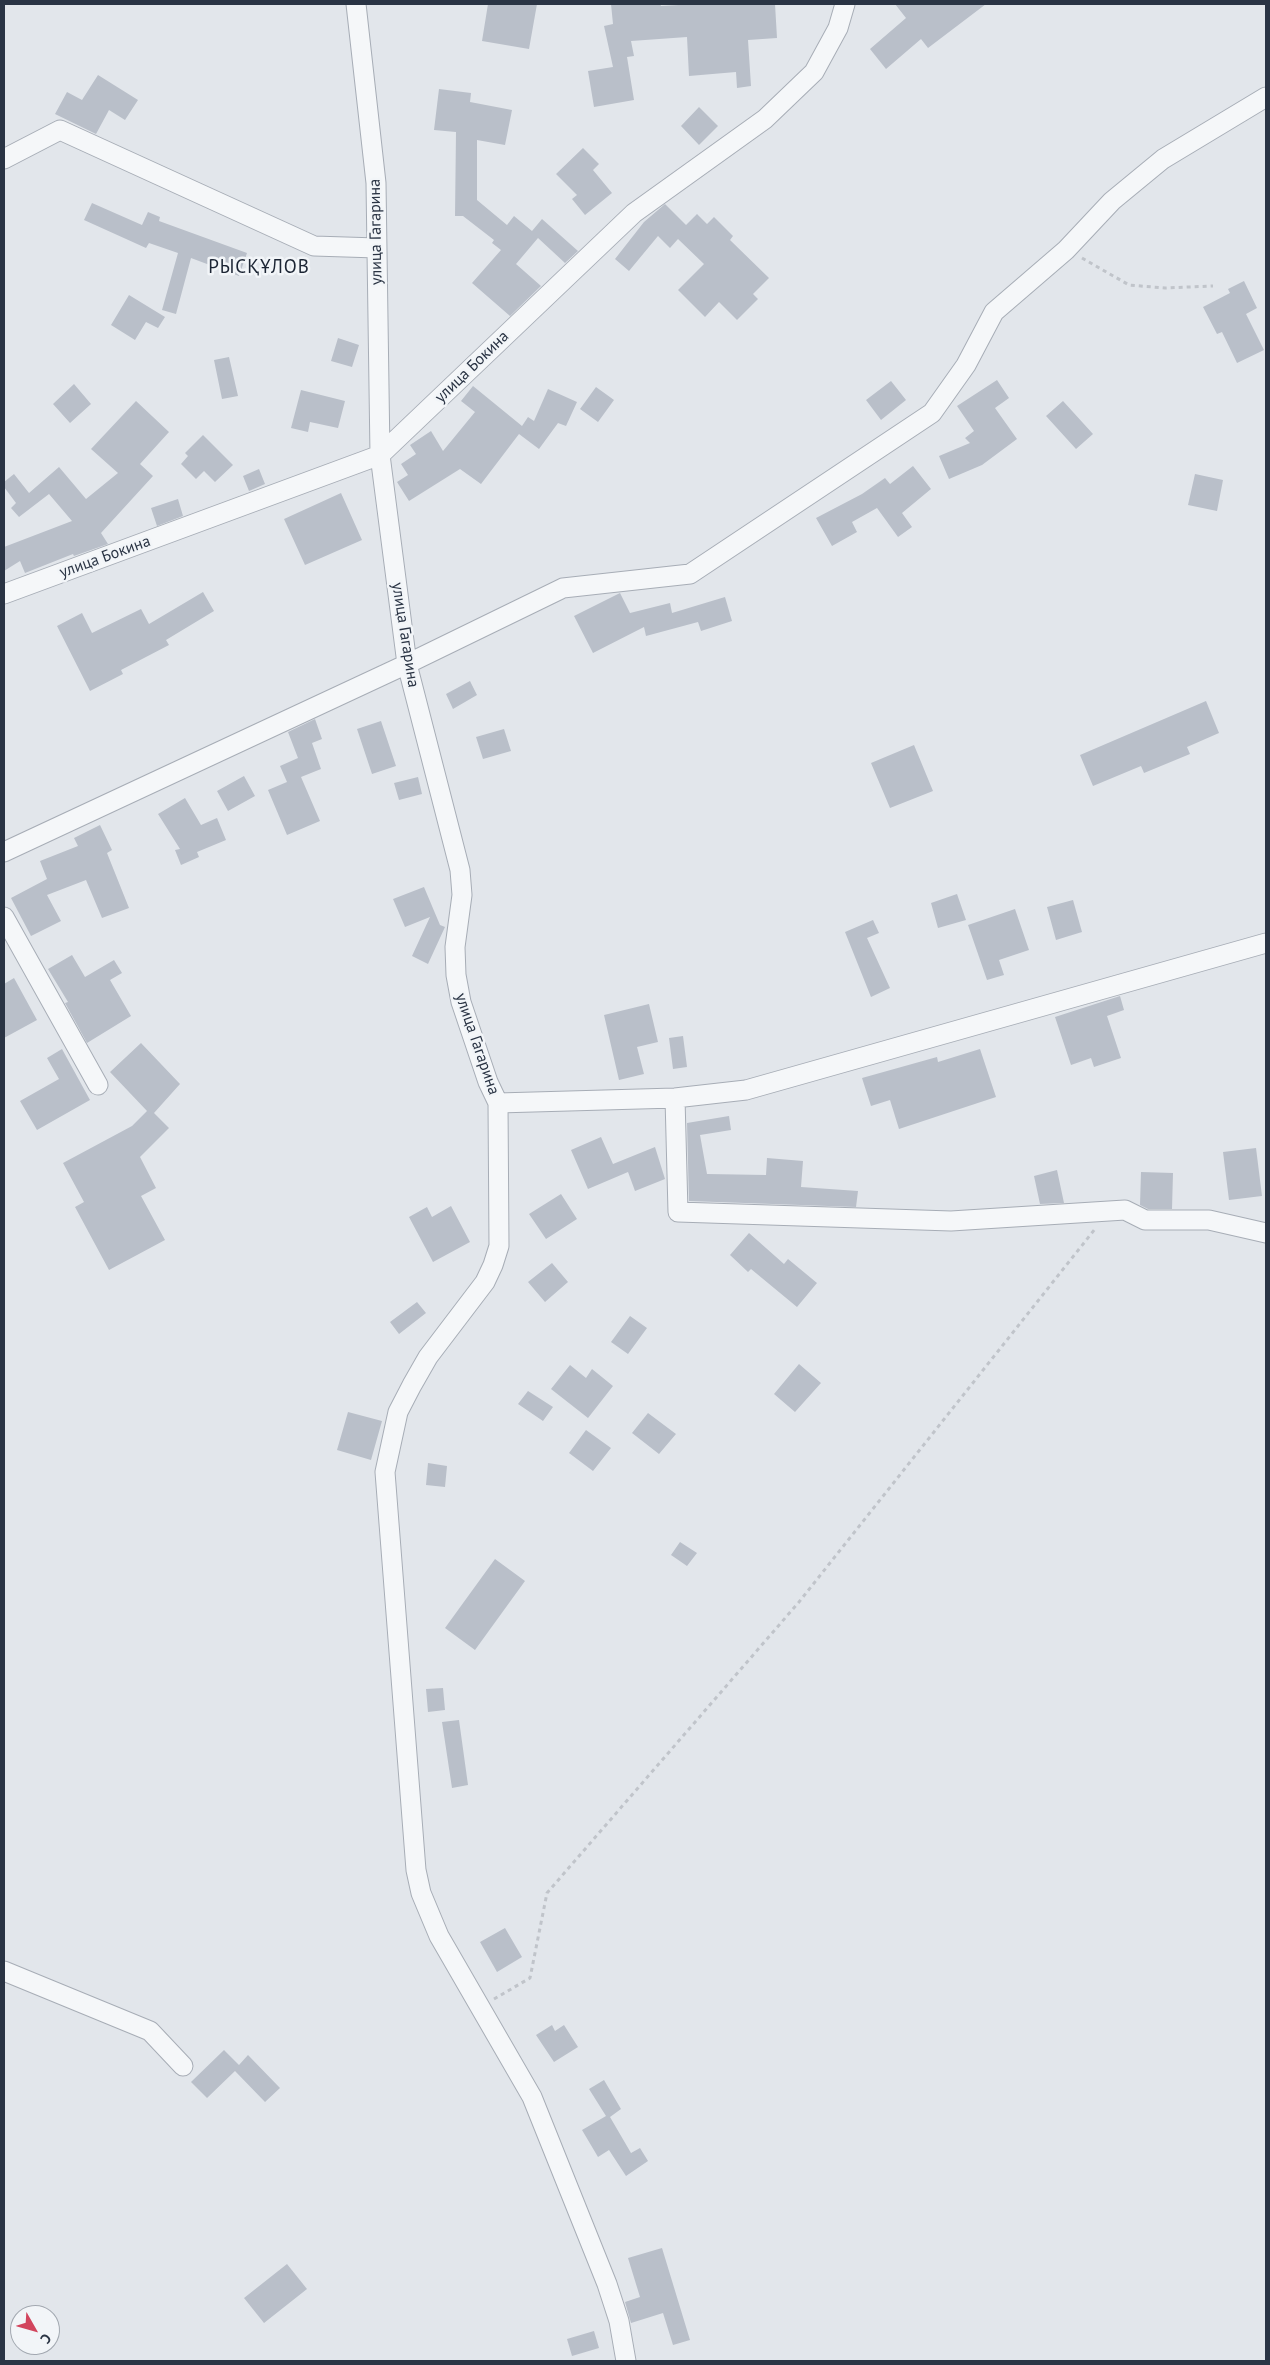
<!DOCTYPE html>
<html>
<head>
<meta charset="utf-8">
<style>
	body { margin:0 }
	#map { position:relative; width:1270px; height:2365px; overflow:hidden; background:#e2e6eb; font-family:"PT Sans",sans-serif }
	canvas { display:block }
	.frame { position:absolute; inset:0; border:5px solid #2a3444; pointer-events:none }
	.north { position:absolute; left:10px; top:2305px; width:50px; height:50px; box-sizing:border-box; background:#f2f5f8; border:1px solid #a2a8b0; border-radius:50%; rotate:128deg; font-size:14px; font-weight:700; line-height:20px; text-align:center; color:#2a3444 }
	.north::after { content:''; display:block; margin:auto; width:18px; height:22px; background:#d2455d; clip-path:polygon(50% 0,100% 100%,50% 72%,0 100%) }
</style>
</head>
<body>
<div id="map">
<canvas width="1270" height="2365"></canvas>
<div class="frame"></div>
<div class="north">С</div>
</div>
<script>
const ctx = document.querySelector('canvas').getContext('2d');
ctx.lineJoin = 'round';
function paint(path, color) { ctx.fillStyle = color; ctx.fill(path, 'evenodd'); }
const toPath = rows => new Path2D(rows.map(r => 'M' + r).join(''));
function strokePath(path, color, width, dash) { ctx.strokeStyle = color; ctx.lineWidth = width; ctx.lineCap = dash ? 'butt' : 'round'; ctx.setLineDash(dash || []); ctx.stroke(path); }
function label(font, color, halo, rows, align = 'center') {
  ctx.font = font + ' "PT Sans",sans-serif'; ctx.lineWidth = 5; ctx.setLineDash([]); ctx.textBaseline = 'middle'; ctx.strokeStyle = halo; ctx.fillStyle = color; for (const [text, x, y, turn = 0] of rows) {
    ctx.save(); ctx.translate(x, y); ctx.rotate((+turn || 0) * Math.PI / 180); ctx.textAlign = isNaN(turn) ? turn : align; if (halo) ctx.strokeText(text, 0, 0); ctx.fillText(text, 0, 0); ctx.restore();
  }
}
paint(toPath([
	[488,4,537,4,529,49,482,41],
	[611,4,660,4,661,6,696,4,775,4,777,38,748,40,751,86,737,88,736,72,689,76,687,37,631,41,634,56,627,57,634,100,594,107,588,71,613,67,604,26,613,24],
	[895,4,986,4,928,48,921,39,886,69,870,49,906,18],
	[98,75,138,100,125,120,109,110,96,134,55,114,67,92,82,100],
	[439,89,471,93,470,102,512,110,505,145,477,140,477,200,507,225,514,216,532,231,542,219,578,251,565,263,538,238,516,264,541,286,510,316,472,283,501,250,492,243,494,240,463,216,455,216,456,132,434,130],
	[699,107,718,126,699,145,681,126],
	[583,148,599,164,593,170,612,193,585,215,572,199,577,195,556,174],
	[92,203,142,225,148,212,160,217,159,221,247,253,239,276,191,258,176,314,162,310,178,253,149,243,146,248,84,220],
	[665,204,686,225,697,214,707,224,714,217,733,236,730,240,769,278,753,294,758,299,737,320,719,302,705,317,678,290,704,264,678,239,670,248,658,236,629,271,615,259,644,222],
	[1244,281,1257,308,1246,314,1264,350,1237,363,1222,332,1217,334,1203,307,1230,293,1228,289],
	[129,295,165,317,158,328,146,322,135,340,111,325],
	[338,338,359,345,352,367,331,361],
	[229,357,238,396,222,399,214,360],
	[997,380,1009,398,995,408,1017,439,982,465,949,479,939,456,970,443,965,438,974,431,957,406],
	[891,381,906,400,881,420,866,400],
	[74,384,91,404,70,423,53,404],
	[473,386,522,426,528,417,534,421,548,389,577,402,566,426,558,423,539,449,519,434,481,484,460,469,409,501,397,482,408,475,401,464,416,454,410,445,431,431,443,451,475,412,461,401],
	[596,387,614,400,598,422,580,409],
	[301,390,345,401,338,428,310,422,308,432,291,428],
	[136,401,169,432,140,464,153,476,101,533,108,544,74,556,73,554,25,573,20,561,4,571,4,547,72,521,49,494,19,517,11,508,16,503,4,487,4,482,14,474,29,493,59,467,86,499,118,473,91,449],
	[1063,401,1093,434,1076,449,1046,416],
	[203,435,233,465,215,482,204,471,196,479,181,464,188,456,185,453],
	[913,466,931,489,902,513,912,527,898,537,877,508,852,522,857,532,832,546,816,518,862,494,885,478,890,484],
	[259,469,265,484,249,491,243,476],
	[1195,474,1223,480,1217,511,1188,505],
	[341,493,362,540,305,565,284,519],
	[178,499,183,516,157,526,151,508],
	[203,592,214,611,166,640,169,645,121,670,123,674,90,691,57,626,82,613,92,633,141,609,149,624],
	[620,593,630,613,670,603,672,613,725,597,732,621,701,631,698,622,646,636,644,627,593,653,574,616],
	[470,681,477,695,453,709,446,694],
	[1206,701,1219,733,1187,747,1190,754,1144,773,1141,766,1093,786,1080,755],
	[315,719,322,739,312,743,321,769,301,777,320,821,287,835,268,790,287,782,280,766,298,758,288,732],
	[381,721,396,766,372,774,357,729],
	[504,729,511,751,483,759,476,737],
	[914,745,933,791,890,808,871,763],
	[244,776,255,796,228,811,217,791],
	[418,777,422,794,399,800,394,783],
	[185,798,201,825,217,818,226,840,197,852,199,857,181,865,175,850,180,849,158,814],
	[100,825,112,850,107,853,129,908,102,918,86,880,47,895,61,921,31,936,11,898,47,879,40,861,78,846,74,838],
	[424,887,440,925,445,927,428,964,412,956,430,917,405,927,393,899],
	[957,894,966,920,938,928,931,903],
	[1073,900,1082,932,1056,940,1047,907],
	[1015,909,1029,950,999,960,1004,975,987,980,968,925],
	[873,920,879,933,867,938,890,988,871,997,845,932],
	[72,955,85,977,114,960,122,973,110,980,131,1016,87,1043,65,1003,68,1002,48,969],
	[14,978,37,1020,4,1038,4,984],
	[1120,996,1124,1010,1107,1016,1121,1058,1094,1067,1091,1058,1071,1065,1055,1017],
	[649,1004,658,1042,637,1047,644,1074,619,1080,604,1015],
	[683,1036,687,1067,673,1069,669,1038],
	[141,1043,180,1084,154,1113,169,1128,140,1157,156,1188,141,1196,165,1240,109,1270,75,1207,84,1202,63,1163,132,1126,147,1111,110,1072],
	[62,1049,90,1100,37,1130,20,1101,59,1079,47,1058],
	[980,1049,996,1097,899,1129,890,1100,871,1106,862,1078,937,1057,938,1062],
	[729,1116,731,1130,700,1135,707,1174,766,1175,767,1158,803,1161,801,1187,858,1191,856,1207,689,1201,687,1123],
	[601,1137,613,1164,655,1147,665,1179,635,1191,628,1172,588,1189,571,1150],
	[1256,1148,1262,1196,1229,1200,1223,1152],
	[1057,1170,1064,1203,1040,1204,1034,1176],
	[1141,1172,1173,1173,1172,1209,1148,1209,1140,1205],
	[561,1194,577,1219,546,1239,529,1214],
	[451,1206,470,1242,433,1262,409,1217,427,1207,432,1217],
	[749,1233,784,1264,788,1259,817,1283,797,1307,751,1269,748,1272,730,1255],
	[552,1263,568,1282,545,1302,528,1282],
	[417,1302,426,1313,399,1334,390,1322],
	[630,1316,647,1328,628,1354,611,1342],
	[799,1364,821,1383,795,1412,774,1394],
	[570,1365,586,1378,592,1369,613,1386,588,1418,551,1389],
	[528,1391,553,1407,543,1421,518,1404],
	[348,1412,382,1421,371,1460,337,1450],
	[648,1413,676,1434,659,1454,632,1433],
	[586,1430,611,1448,593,1471,569,1453],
	[428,1463,447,1466,445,1487,426,1485],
	[680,1542,697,1553,687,1566,671,1555],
	[495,1559,525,1581,475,1650,445,1628],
	[443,1688,445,1710,428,1712,426,1689],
	[459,1720,468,1785,452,1788,442,1722],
	[505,1928,522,1957,497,1972,480,1942],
	[552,2025,555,2031,564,2025,578,2047,554,2062,536,2035],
	[224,2050,239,2065,248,2055,280,2088,265,2102,235,2071,207,2098,191,2082],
	[604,2080,621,2109,610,2117,631,2153,640,2148,648,2161,626,2176,609,2150,598,2157,582,2130,606,2116,589,2089],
	[662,2248,690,2340,673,2345,663,2313,631,2323,625,2302,640,2297,628,2258],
	[287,2264,307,2289,264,2323,244,2298],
	[594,2331,599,2348,572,2356,567,2339]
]), '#b9bfc9');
const minor = toPath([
	[356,4,376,183,380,455,407,664,460,870,462,895,455,947,456,975,461,1002,488,1082,498,1103,499,1246,493,1265,485,1282,428,1357,412,1385,398,1412,385,1472,416,1870,421,1893,439,1936,532,2097,607,2284,619,2321,626,2361],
	[4,159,60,130,314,246,377,248],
	[4,594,380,455,634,213,765,119,814,72,838,28,845,4],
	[4,852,407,664,563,588,690,574,932,413,966,365,994,312,1066,250,1112,201,1163,159,1266,97],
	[4,917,98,1085],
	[675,1098,678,1212,951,1221,1125,1210,1145,1220,1209,1220,1266,1233],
	[498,1103,675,1098,746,1090,1266,943],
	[4,1971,150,2031,183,2066]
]);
strokePath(minor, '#a7adb6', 21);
strokePath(toPath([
	[1082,258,1129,285,1165,288,1213,286],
	[494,1999,530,1978,547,1893,799,1602,1095,1229]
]), '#c0c4ca', 3, [4, 4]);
strokePath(minor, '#f5f7f9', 19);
label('16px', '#2a3444', '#f2f5f8', [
	["улица Гагарина",376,232,-91],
	["улица Бокина",472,367,-44],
	["улица Бокина",105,557,-20],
	["улица Гагарина",405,635,81],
	["улица Гагарина",477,1044,71]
]);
ctx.letterSpacing = '1px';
label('19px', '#1c2534', '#f2f5f8', [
	["РЫСҚҰЛОВ",259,268]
]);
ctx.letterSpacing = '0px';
</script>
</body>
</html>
